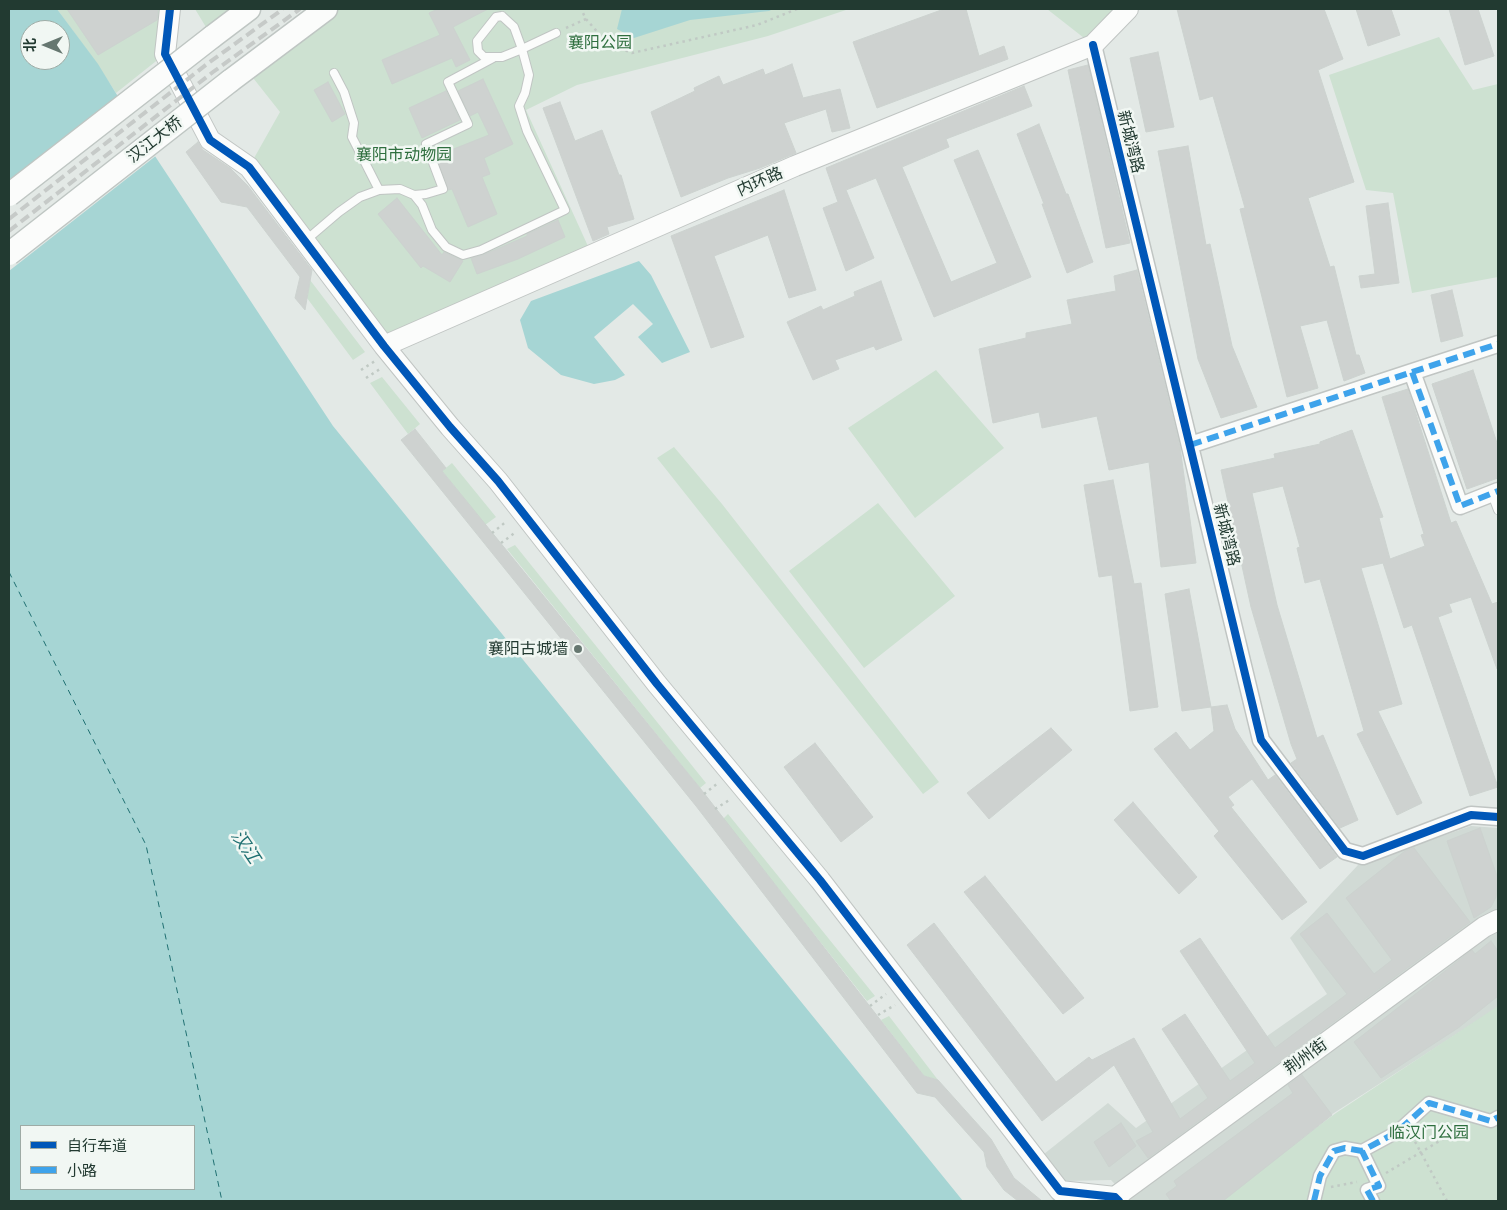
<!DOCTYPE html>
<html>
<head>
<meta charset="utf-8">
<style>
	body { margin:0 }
	#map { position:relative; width:1507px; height:1210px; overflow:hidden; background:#e3e9e6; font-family:Karla,"Noto Sans SC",sans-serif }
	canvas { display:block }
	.frame { position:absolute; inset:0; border:10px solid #223a31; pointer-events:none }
	.legend { position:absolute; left:20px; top:1125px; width:175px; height:65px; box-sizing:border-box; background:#f1f7f3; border:1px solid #9eaba5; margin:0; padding:6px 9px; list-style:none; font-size:15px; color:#223a31 }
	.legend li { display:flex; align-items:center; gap:10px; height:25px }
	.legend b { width:25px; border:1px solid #9eaba5 }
	.north { position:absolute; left:20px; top:20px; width:50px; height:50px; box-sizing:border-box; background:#f1f7f3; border:1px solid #9eaba5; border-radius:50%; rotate:270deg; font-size:14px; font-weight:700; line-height:20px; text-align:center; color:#223a31 }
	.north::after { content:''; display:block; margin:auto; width:18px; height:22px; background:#667770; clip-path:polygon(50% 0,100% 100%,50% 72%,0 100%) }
</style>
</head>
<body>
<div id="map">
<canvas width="1507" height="1210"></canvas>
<div class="frame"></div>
<ul class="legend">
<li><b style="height:6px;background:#0057b8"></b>自行车道</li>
<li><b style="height:6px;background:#3ea3eb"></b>小路</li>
</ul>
<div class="north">北</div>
</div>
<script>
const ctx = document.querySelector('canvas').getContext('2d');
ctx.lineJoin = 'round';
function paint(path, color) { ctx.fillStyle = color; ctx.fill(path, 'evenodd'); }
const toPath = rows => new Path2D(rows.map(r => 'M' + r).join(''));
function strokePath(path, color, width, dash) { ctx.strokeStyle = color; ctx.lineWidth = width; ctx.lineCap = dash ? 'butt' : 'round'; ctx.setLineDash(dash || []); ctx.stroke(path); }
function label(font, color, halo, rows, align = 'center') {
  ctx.font = font + ' Karla,"Noto Sans SC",sans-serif'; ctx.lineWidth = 5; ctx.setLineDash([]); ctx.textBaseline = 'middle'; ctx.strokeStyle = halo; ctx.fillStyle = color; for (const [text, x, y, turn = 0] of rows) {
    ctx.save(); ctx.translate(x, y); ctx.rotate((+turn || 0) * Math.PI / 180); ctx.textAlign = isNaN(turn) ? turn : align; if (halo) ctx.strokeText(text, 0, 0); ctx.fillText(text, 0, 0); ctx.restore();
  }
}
paint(toPath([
	[1471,826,1498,828,1498,1010,1491,1012,1197,1201,1131,1201,1111,1180,1065,1181,1044,1154,1108,1103,1136,1128,1327,994,1290,938,1358,865]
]), '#d1dad5');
paint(toPath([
	[57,9,170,9,165,54,116,93,97,64],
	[195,9,247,9,212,37],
	[326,9,849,9,768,36,577,85,526,110,592,255,384,346,249,167,280,112,246,69],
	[1047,9,1128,9,1093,45],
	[1439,37,1473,90,1498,84,1498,277,1412,293,1393,193,1366,190,1329,75],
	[310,280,365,352,353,360,307,298],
	[936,370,1004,448,915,518,848,428],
	[382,377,420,424,408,434,370,383],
	[674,447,722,504,939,782,923,794,657,458],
	[452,463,496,517,485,525,442,471],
	[878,503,955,596,864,668,789,571],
	[515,545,706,783,700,788,507,549],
	[728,814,875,996,867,1001,723,819],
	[1498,1006,1498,1201,1217,1201,1336,1113],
	[889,1016,938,1080,924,1076,881,1020]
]), '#cde1d1');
paint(toPath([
	[9,9,57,9,98,64,149,147,333,426,963,1201,9,1201],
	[30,30,60,30,60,60,30,60],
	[21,1126,194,1126,194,1189,21,1189],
	[622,9,773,9,769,11,690,20,634,38,617,29],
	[639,261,651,275,690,352,662,363,638,337,653,324,633,304,594,337,625,375,615,380,594,384,561,375,528,348,520,320,531,301]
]), '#a6d5d4');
paint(toPath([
	[120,96,157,155,9,271,9,183]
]), '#e3e9e6');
strokePath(toPath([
	[9,572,146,845,222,1201]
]), '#207072', 1, [6, 5]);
const building = toPath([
	[67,9,158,9,157,20,98,55,67,9],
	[438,9,488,9,453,27,470,60,456,67,452,58,392,84,382,60,440,35,429,13,438,9],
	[944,9,966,9,979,56,1004,46,1008,59,877,108,853,42,944,9],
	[1177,9,1324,9,1343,59,1318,70,1354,182,1308,198,1330,267,1334,266,1356,355,1359,355,1365,373,1344,381,1327,320,1300,326,1318,388,1287,397,1240,209,1245,208,1213,96,1200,100,1177,9],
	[1356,9,1391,9,1400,35,1368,46,1356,9],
	[1449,9,1478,9,1494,56,1465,65,1449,9],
	[1158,52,1174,127,1146,132,1130,58,1158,52],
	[792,64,803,98,840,89,850,128,832,132,826,109,784,123,796,153,760,168,728,178,681,197,651,112,695,91,694,88,719,76,723,85,763,69,765,75,792,64],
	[1088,65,1130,243,1106,248,1068,70,1088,65],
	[483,79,513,144,484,158,490,174,482,177,497,214,468,227,452,189,448,190,436,156,489,135,478,112,470,116,458,91,483,79],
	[328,82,345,114,332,122,314,90,328,82],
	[1024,86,1032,106,946,139,949,147,902,167,951,282,997,263,954,160,978,150,1031,277,934,317,876,178,846,190,874,258,846,271,823,208,838,202,826,168,1024,86],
	[446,91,460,120,422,138,409,108,446,91],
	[560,102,575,141,602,130,619,175,621,175,634,219,607,227,609,234,593,241,543,108,560,102],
	[1039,124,1066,194,1068,194,1093,262,1067,273,1042,204,1044,204,1017,134,1039,124],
	[198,142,203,150,230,168,248,186,312,270,305,310,295,298,300,277,247,207,221,202,186,152,198,142],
	[1188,146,1206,245,1210,244,1232,346,1257,407,1221,418,1198,359,1158,151,1188,146],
	[784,190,816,290,789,298,768,235,714,256,744,337,711,348,671,236,784,190],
	[397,198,442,255,444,252,463,261,450,282,423,266,421,268,378,214,397,198],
	[1388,203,1399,283,1361,288,1359,276,1375,274,1366,206,1388,203],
	[558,220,565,237,518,259,477,274,471,258,483,255,527,236,527,234,558,220],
	[1137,270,1180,447,1196,563,1161,567,1149,462,1109,470,1097,416,1042,428,1039,412,993,423,979,349,1026,338,1026,333,1072,324,1067,300,1116,291,1114,276,1137,270],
	[881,281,902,340,876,350,874,346,835,360,839,369,813,380,787,322,821,306,823,310,855,296,854,292,881,281],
	[1452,290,1463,336,1441,342,1431,295,1452,290],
	[1473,370,1498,446,1498,478,1467,489,1432,384,1473,370],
	[1408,389,1451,523,1456,521,1492,604,1498,602,1498,669,1497,669,1471,597,1449,604,1452,612,1438,617,1498,787,1470,796,1412,625,1404,628,1383,563,1361,568,1402,704,1378,711,1422,803,1397,815,1357,734,1364,731,1320,579,1305,583,1297,548,1300,547,1283,486,1252,493,1277,605,1317,738,1323,735,1358,820,1340,828,1291,763,1297,759,1291,744,1251,607,1221,470,1275,458,1274,454,1320,444,1320,442,1352,430,1383,517,1379,518,1390,559,1425,546,1421,535,1424,534,1382,397,1408,389],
	[415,429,446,468,442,471,700,788,924,1076,938,1080,991,1139,1014,1178,1042,1201,1018,1201,1004,1190,987,1167,984,1152,935,1097,917,1093,696,806,401,440,415,429],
	[1113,480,1134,584,1141,583,1158,707,1130,711,1112,575,1099,577,1084,485,1113,480],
	[1189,589,1211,707,1182,711,1165,594,1189,589],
	[1227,705,1235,729,1268,780,1275,775,1337,857,1320,869,1252,779,1228,797,1234,805,1231,807,1307,902,1282,920,1214,836,1219,831,1154,749,1176,732,1190,750,1214,731,1211,707,1227,705],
	[1051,728,1072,750,989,819,967,793,1051,728],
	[815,743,873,817,841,842,784,767,815,743],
	[1133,802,1197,877,1179,894,1114,820,1133,802],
	[1480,828,1498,879,1496,897,1491,907,1474,918,1447,841,1480,828],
	[1414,848,1470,922,1148,1158,1136,1141,1153,1132,1114,1065,1042,1121,907,945,934,923,1056,1082,1089,1057,1092,1060,1134,1038,1180,1119,1208,1098,1162,1029,1185,1014,1230,1081,1255,1063,1180,951,1200,938,1275,1048,1347,994,1300,934,1327,913,1374,974,1392,960,1346,898,1405,851,1414,848],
	[985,876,1084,998,1063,1014,964,892,985,876],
	[1491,941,1498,951,1498,996,1458,1028,1381,1078,1354,1042,1472,950,1475,954,1491,941],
	[1302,1075,1332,1115,1223,1201,1171,1201,1166,1194,1177,1186,1174,1181,1293,1093,1288,1085,1302,1075],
	[1121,1123,1136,1146,1109,1167,1094,1142,1121,1123]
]);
paint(building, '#ced2d0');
strokePath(building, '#ccd2cf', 1);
const service = toPath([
	[502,16,514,27,522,49,502,57,484,57,478,51,477,41,496,17,502,16],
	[334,73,344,92,354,123,352,137,379,190],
	[414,195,426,194,443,189,426,144,468,124,448,82,493,58],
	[305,241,339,212,360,197,379,190,400,189,414,195,422,205,432,230,446,247,463,255,481,250,565,210,527,131,519,106,525,93,529,75,522,49,556,33],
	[1492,494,1498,510]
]);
const pedestrian = toPath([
	[1314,1201,1320,1176,1334,1151,1345,1148,1362,1151],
	[1373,1201,1367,1190,1379,1186,1362,1151,1397,1132,1429,1103,1491,1121,1498,1117]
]);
const minor = toPath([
	[1093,45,1261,740,1345,851,1363,856,1471,815,1498,817],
	[1412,372,1498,344],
	[1190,445,1412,372,1460,506,1498,491]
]);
const tertiary = toPath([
	[170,9,165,54,210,140,249,167,384,346,450,427,498,481,657,684,820,880,1060,1191,1115,1197,1119,1201],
	[384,346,795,166,1093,45,1128,9],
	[1115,1197,1484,927,1498,920]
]);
const secondary = toPath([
	[212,37,249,9],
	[230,81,326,9]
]);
strokePath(service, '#c0c5c3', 10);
strokePath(pedestrian, '#c0c5c3', 15);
strokePath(minor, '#c0c5c3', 19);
strokePath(tertiary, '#c0c5c3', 22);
strokePath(secondary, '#bfc6c3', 25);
strokePath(toPath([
	[586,19,607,43,632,53,757,25,797,9],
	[566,28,586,19,581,9],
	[361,370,375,361],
	[366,378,380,369],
	[492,533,507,521],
	[501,543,516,532],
	[704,794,718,783],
	[715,809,731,799],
	[870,1006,886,994],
	[878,1015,895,1005],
	[1412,1136,1447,1201],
	[1386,1173,1463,1127],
	[1331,1187,1357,1182]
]), '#c0c9c4', 2.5, [2.5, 4]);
strokePath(service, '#fbfcfb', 8);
strokePath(pedestrian, '#fbfcfb', 12);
strokePath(minor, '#fbfcfb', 16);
strokePath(tertiary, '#fbfcfb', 20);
strokePath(secondary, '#fbfcfb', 22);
strokePath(toPath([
	[9,219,207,64,283,9],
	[9,231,213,72,300,9]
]), '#c6cac8', 4, [10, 5]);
const secondaryBridge = toPath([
	[9,195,212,37],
	[9,254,230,81]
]);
strokePath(secondaryBridge, '#bfc6c3', 25, []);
strokePath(secondaryBridge, '#fbfcfb', 22);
strokePath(toPath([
	[1412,372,1498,344],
	[1190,445,1412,372,1460,506,1498,491],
	[1314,1201,1320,1176,1334,1151,1345,1148,1362,1151],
	[1373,1201,1367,1190,1379,1186,1362,1151,1397,1132,1429,1103,1491,1121,1498,1117]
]), '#3ea3eb', 6, [12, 6]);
strokePath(toPath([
	[170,9,165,54,210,140,249,167,384,346,450,427,498,481,657,684,820,880,1060,1191,1115,1197,1119,1201],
	[1093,45,1261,740,1345,851,1363,856,1471,815,1498,817]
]), '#0057b8', 8);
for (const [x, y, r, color] of [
	[578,649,5,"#667770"]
]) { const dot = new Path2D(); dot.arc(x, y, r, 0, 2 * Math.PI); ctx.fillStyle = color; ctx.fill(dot); strokePath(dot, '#f1f7f3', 2); }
label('16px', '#2f6f3f', '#f1f7f3', [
	["襄阳公园",600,43],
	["襄阳市动物园",404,155],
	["临汉门公园",1429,1133]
]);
label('16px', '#223a31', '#f1f7f3', [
	["汉江大桥",155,140,-38],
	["新城湾路",1130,142,76],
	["内环路",760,182,-24],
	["新城湾路",1226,535,76],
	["荆州街",1306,1057,-36]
]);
label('16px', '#223a31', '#f1f7f3', [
	["襄阳古城墙",568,649]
], 'right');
label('italic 18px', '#207072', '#f1f7f3', [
	["汉江",245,847,56]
]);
</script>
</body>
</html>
